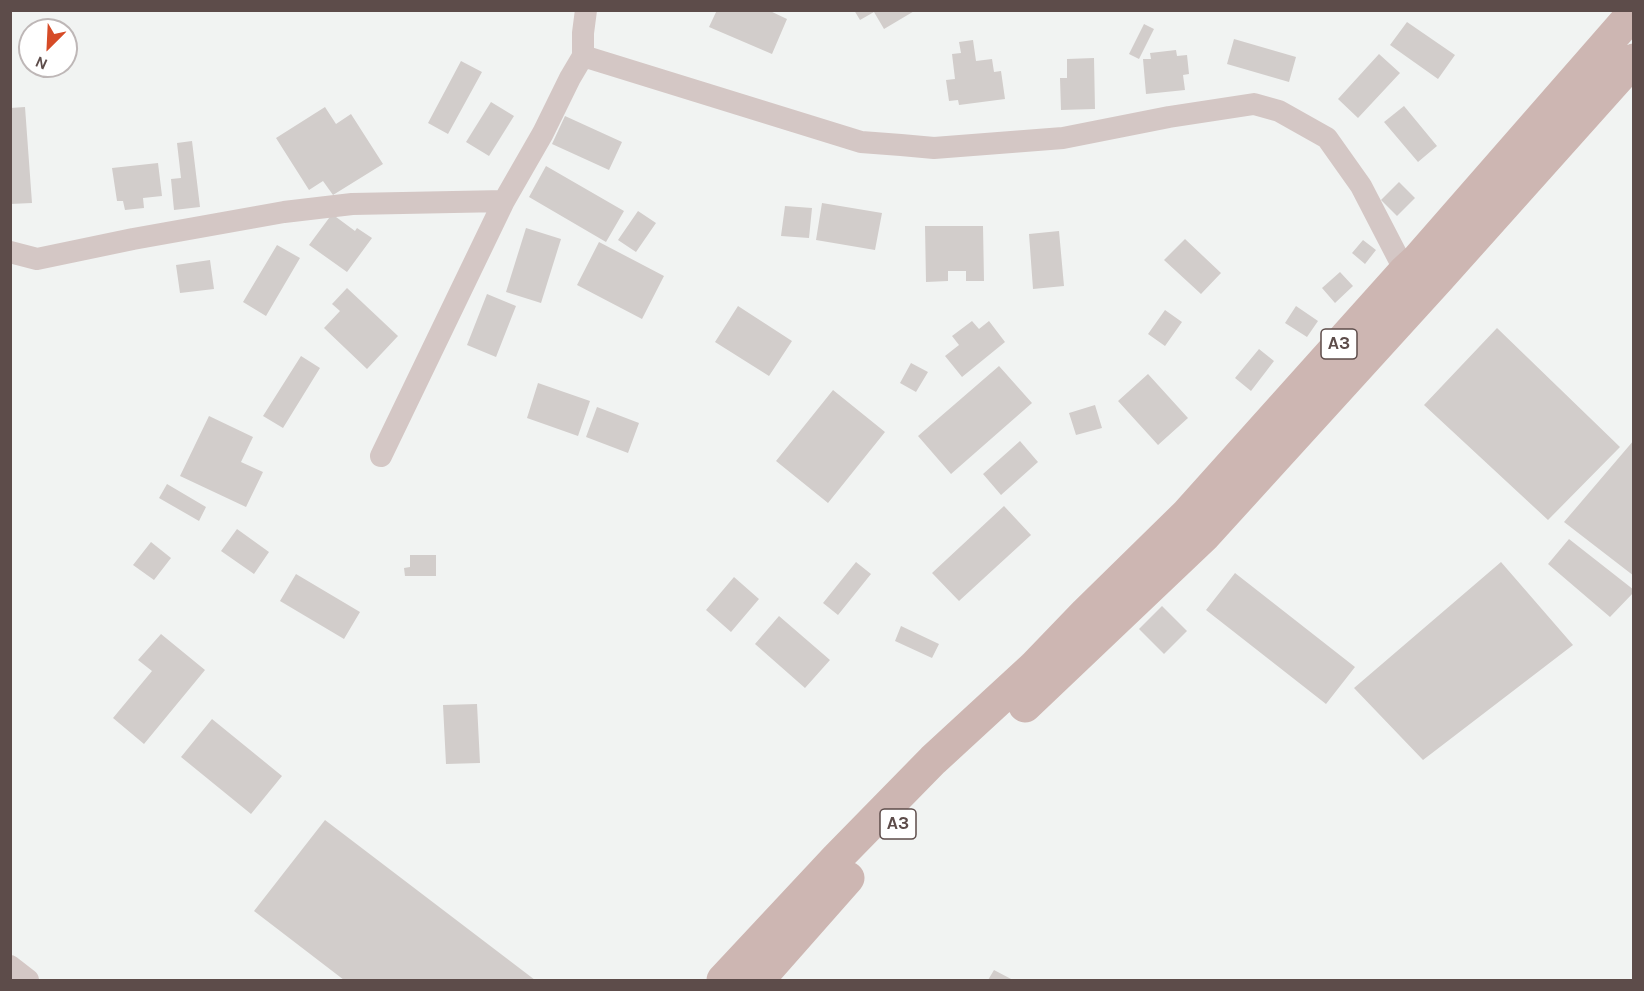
<!DOCTYPE html>
<html>
<head>
<meta charset="utf-8">
<style>
	body { margin:0 }
	#map { position:relative; width:1644px; height:991px; overflow:hidden; background:#f1f3f2; font-family:Karla,sans-serif }
	canvas { display:block }
	.frame { position:absolute; inset:0; border:12px solid #5d4c4a; pointer-events:none }
	.north { position:absolute; left:18px; top:18px; width:60px; height:60px; box-sizing:border-box; background:#fff; border:2px solid #beb7b7; border-radius:50%; rotate:204deg; font-size:16px; font-weight:700; line-height:24px; text-align:center; color:#5d4c4a }
	.north::after { content:''; display:block; margin:auto; width:21px; height:27px; background:#d64b27; clip-path:polygon(50% 0,100% 100%,50% 72%,0 100%) }
</style>
</head>
<body>
<div id="map">
<canvas width="1644" height="991"></canvas>
<div class="frame"></div>
<div class="north">N</div>
</div>
<script>
const ctx = document.querySelector('canvas').getContext('2d');
ctx.lineJoin = 'round';
function paint(path, color) { ctx.fillStyle = color; ctx.fill(path, 'evenodd'); }
const toPath = rows => new Path2D(rows.map(r => 'M' + r).join(''));
function strokePath(path, color, width, dash) { ctx.strokeStyle = color; ctx.lineWidth = width; ctx.lineCap = dash ? 'butt' : 'round'; ctx.setLineDash(dash || []); ctx.stroke(path); }
function label(font, color, halo, rows, align = 'center') {
  ctx.font = font + ' Karla,sans-serif'; ctx.lineWidth = 4.5; ctx.setLineDash([]); ctx.textBaseline = 'middle'; ctx.strokeStyle = halo; ctx.fillStyle = color; for (const [text, x, y, turn = 0] of rows) {
    ctx.save(); ctx.translate(x, y); ctx.rotate((+turn || 0) * Math.PI / 180); ctx.textAlign = isNaN(turn) ? turn : align; if (halo) ctx.strokeText(text, 0, 0); ctx.fillText(text, 0, 0); ctx.restore();
  }
}
paint(toPath([
	[717,10,768,10,787,19,772,54,709,27],
	[854,10,916,10,884,29,874,12,860,20],
	[1407,22,1455,55,1438,79,1390,45],
	[1144,24,1154,29,1139,59,1129,54],
	[1234,39,1296,57,1289,82,1227,64],
	[973,40,976,61,992,59,994,72,1001,71,1005,99,959,105,958,100,949,101,946,80,955,79,952,54,961,53,959,42],
	[1176,50,1177,56,1187,55,1189,74,1183,75,1185,90,1146,94,1143,59,1151,59,1150,53],
	[1379,54,1400,73,1358,118,1338,99],
	[1094,58,1095,109,1061,110,1060,78,1067,78,1067,59],
	[461,61,482,72,448,134,428,123],
	[491,102,514,116,489,156,466,142],
	[1404,106,1437,146,1418,162,1384,122],
	[25,107,32,203,10,204,10,108],
	[325,107,336,124,351,114,383,164,333,195,323,181,309,190,276,138],
	[565,116,622,142,609,170,552,144],
	[192,141,200,207,174,210,171,179,181,178,177,143],
	[158,163,162,196,143,198,144,208,125,210,123,201,117,201,112,168],
	[546,166,624,211,606,242,529,197],
	[1399,182,1415,198,1397,216,1381,200],
	[822,203,882,213,875,250,816,240],
	[785,206,812,208,809,238,781,236],
	[638,211,656,223,636,252,618,240],
	[332,214,355,231,357,228,372,238,347,272,309,245],
	[925,226,983,226,984,281,966,281,966,271,948,271,948,281,926,282],
	[526,228,561,239,541,303,506,292],
	[1059,231,1064,286,1033,289,1029,234],
	[1185,239,1221,273,1201,294,1164,260],
	[1363,240,1376,250,1365,264,1352,253],
	[599,242,664,276,642,319,577,285],
	[277,245,300,258,266,316,243,302],
	[210,260,214,289,180,293,176,265],
	[1340,272,1353,286,1335,303,1322,288],
	[347,288,398,336,367,369,324,328,340,311,332,304],
	[487,294,516,306,496,357,467,345],
	[738,306,792,341,769,376,715,342],
	[1296,306,1318,321,1307,337,1285,323],
	[1165,310,1182,322,1165,346,1148,334],
	[972,321,979,329,989,321,1005,342,962,377,945,356,959,345,952,336],
	[1497,328,1620,447,1548,520,1424,405],
	[1259,349,1274,361,1251,391,1235,378],
	[301,356,320,368,283,428,263,416],
	[911,363,928,372,916,392,900,383],
	[999,366,1032,403,951,474,918,436],
	[1148,374,1188,418,1158,445,1118,401],
	[538,383,590,401,578,436,527,418],
	[833,390,885,432,828,503,776,461],
	[1095,405,1102,428,1076,435,1069,413],
	[597,407,639,423,628,453,586,437],
	[209,416,253,437,241,462,263,472,246,507,180,476],
	[1634,440,1634,576,1564,522],
	[1020,441,1038,462,1001,495,983,474],
	[167,484,206,507,199,521,159,498],
	[1004,506,1031,535,959,601,932,573],
	[237,529,269,552,254,574,221,551],
	[1569,539,1634,590,1634,592,1610,617,1548,564],
	[151,542,171,558,154,580,133,565],
	[410,555,436,555,436,576,405,576,404,568,410,567],
	[856,562,871,574,838,615,823,603],
	[1501,562,1573,645,1423,760,1354,688],
	[1235,573,1355,667,1326,704,1206,610],
	[296,574,360,612,344,639,280,601],
	[734,577,759,599,731,632,706,610],
	[1162,606,1187,631,1164,654,1139,629],
	[779,616,830,660,805,688,755,644],
	[901,626,939,644,932,658,895,641],
	[161,634,205,670,144,744,113,718,152,671,138,660],
	[477,704,480,763,446,764,443,705],
	[212,719,282,776,251,814,181,757],
	[325,820,535,980,344,980,254,911],
	[994,970,1013,980,988,980]
]), '#d2cdcb');
strokePath(toPath([
	[583,56,861,142,901,145,934,148,1063,138,1169,117,1254,104,1279,111,1327,138,1361,186,1405,271],
	[10,252,37,259,133,239,284,212,352,204,504,201],
	[381,456,504,201,543,133,570,78,583,56,583,33,586,10],
	[10,966,28,980]
]), '#d4c7c5', 22);
strokePath(toPath([
	[1025,706,1205,535,1439,278,1634,60],
	[723,980,837,858,933,760,1034,667,1086,613,1187,514,1405,271,1418,259,1634,12],
	[758,980,848,878]
]), '#cdb6b2', 33);
for (const [x, y, w] of [
	[1339,344,36],
	[898,824,36]
]) { const box = new Path2D(); box.roundRect(x - w / 2, y - 15, w, 30, 4.5); ctx.fillStyle = '#fff'; ctx.fill(box); strokePath(box, '#5d4c4a', 1.5); }
label('bold 18px', '#5d4c4a', null, [
	["A3",1339,344],
	["A3",898,824]
]);
</script>
</body>
</html>
